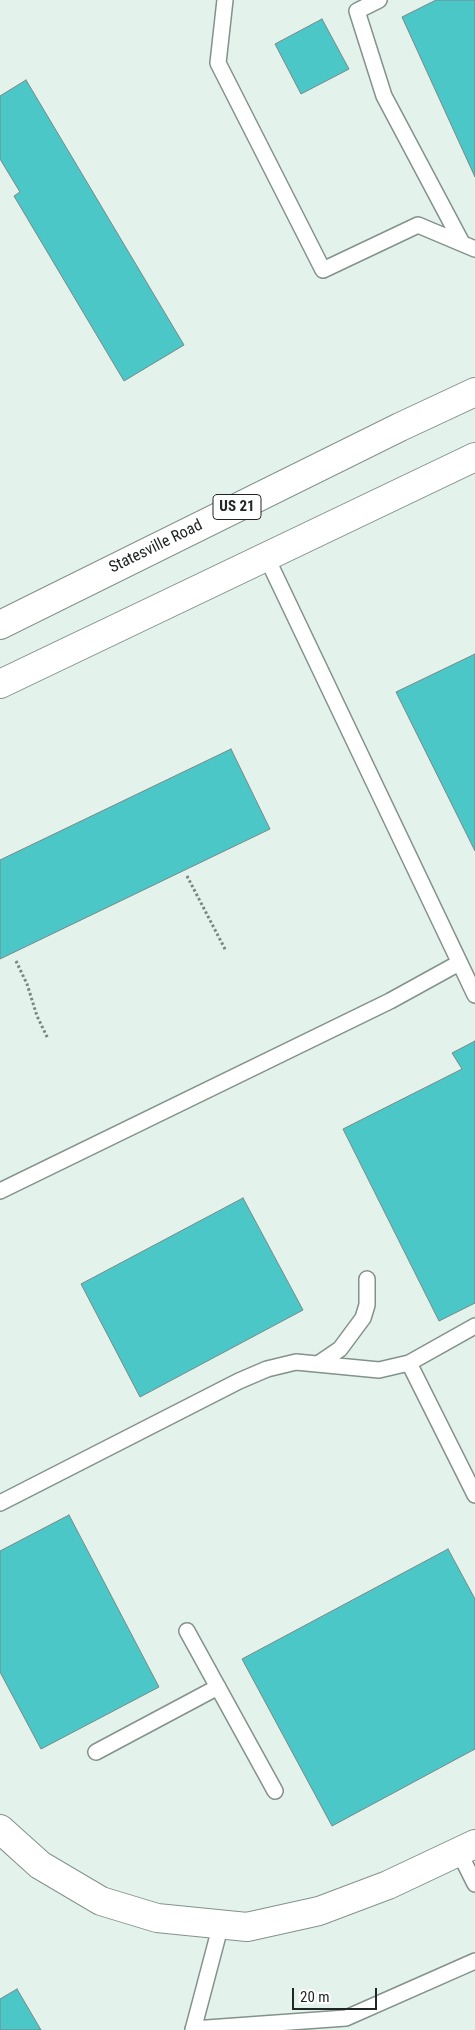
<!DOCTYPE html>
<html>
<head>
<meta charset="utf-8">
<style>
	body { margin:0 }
	#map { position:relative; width:475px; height:2030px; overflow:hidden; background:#e3f3eb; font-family:"Roboto Condensed",sans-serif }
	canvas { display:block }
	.scale { position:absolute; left:292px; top:1988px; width:85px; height:22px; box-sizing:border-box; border:2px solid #202623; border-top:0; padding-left:6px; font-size:15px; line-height:18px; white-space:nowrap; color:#202623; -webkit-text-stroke:4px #fff; paint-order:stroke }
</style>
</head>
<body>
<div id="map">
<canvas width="475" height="2030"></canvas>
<div class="scale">20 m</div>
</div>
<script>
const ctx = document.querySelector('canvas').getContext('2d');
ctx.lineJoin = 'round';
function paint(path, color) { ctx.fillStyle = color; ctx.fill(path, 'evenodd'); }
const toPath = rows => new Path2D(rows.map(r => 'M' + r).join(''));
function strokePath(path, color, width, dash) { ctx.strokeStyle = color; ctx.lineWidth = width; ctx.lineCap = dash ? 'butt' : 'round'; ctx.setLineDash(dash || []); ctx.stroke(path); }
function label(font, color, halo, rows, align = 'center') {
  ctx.font = font + ' "Roboto Condensed",sans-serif'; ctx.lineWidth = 4; ctx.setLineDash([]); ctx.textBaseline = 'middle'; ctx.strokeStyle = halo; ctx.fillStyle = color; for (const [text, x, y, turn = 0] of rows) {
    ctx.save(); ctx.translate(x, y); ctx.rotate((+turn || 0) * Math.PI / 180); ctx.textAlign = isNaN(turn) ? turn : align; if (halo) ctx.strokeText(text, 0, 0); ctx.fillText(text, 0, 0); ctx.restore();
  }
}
const building = toPath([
	[436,0,475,0,475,177,402,17,436,0],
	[322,19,349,69,301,94,275,44,322,19],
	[26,80,184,345,124,381,14,196,20,192,0,159,0,96,26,80],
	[475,654,475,851,396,692,475,654],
	[231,749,270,829,0,959,0,860,231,749],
	[475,1041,475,1303,439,1321,343,1129,462,1069,452,1053,475,1041],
	[243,1198,303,1310,140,1397,81,1284,243,1198],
	[69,1515,159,1687,41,1749,0,1672,0,1551,69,1515],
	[448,1549,475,1599,475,1749,332,1826,242,1659,448,1549],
	[17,1989,41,2030,0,2030,0,1999,17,1989]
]);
paint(building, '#4bc7c7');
strokePath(building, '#778989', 1);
const service = toPath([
	[225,0,218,63,323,270,418,225,475,249],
	[379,0,357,11,384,96,462,243],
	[266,556,475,995],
	[0,1191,390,1001,459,963],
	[409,1363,475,1495],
	[318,1364,340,1349,363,1318,367,1305,367,1279],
	[0,1503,239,1381,267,1369,296,1362,379,1370,409,1363,475,1326],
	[187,1631,275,1791],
	[96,1752,218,1687],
	[459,1852,475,1884],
	[193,2029,346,2018,475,1961],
	[193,2030,221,1924]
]);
const minor = toPath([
	[0,1829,40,1865,101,1901,157,1918,247,1927,319,1911,388,1885,475,1844]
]);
const primary = toPath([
	[0,625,400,427,475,392],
	[0,684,475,457]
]);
strokePath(service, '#83928a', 18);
strokePath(minor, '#83928a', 30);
strokePath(primary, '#83928a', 30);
strokePath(toPath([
	[187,876,226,951],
	[16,961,27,984,37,1016,48,1039]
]), '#7b8680', 3, [2.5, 2.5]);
strokePath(service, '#fff', 15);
strokePath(minor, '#fff', 28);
strokePath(primary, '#fff', 28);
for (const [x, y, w] of [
	[237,507,48]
]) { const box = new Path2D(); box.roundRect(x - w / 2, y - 12.5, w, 25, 4); ctx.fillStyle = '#fff'; ctx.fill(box); strokePath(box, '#202623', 1); }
label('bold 15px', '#202623', null, [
	["US 21",237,507]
]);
label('16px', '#202623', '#fff', [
	["Statesville Road",156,547,-26]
]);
</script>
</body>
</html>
